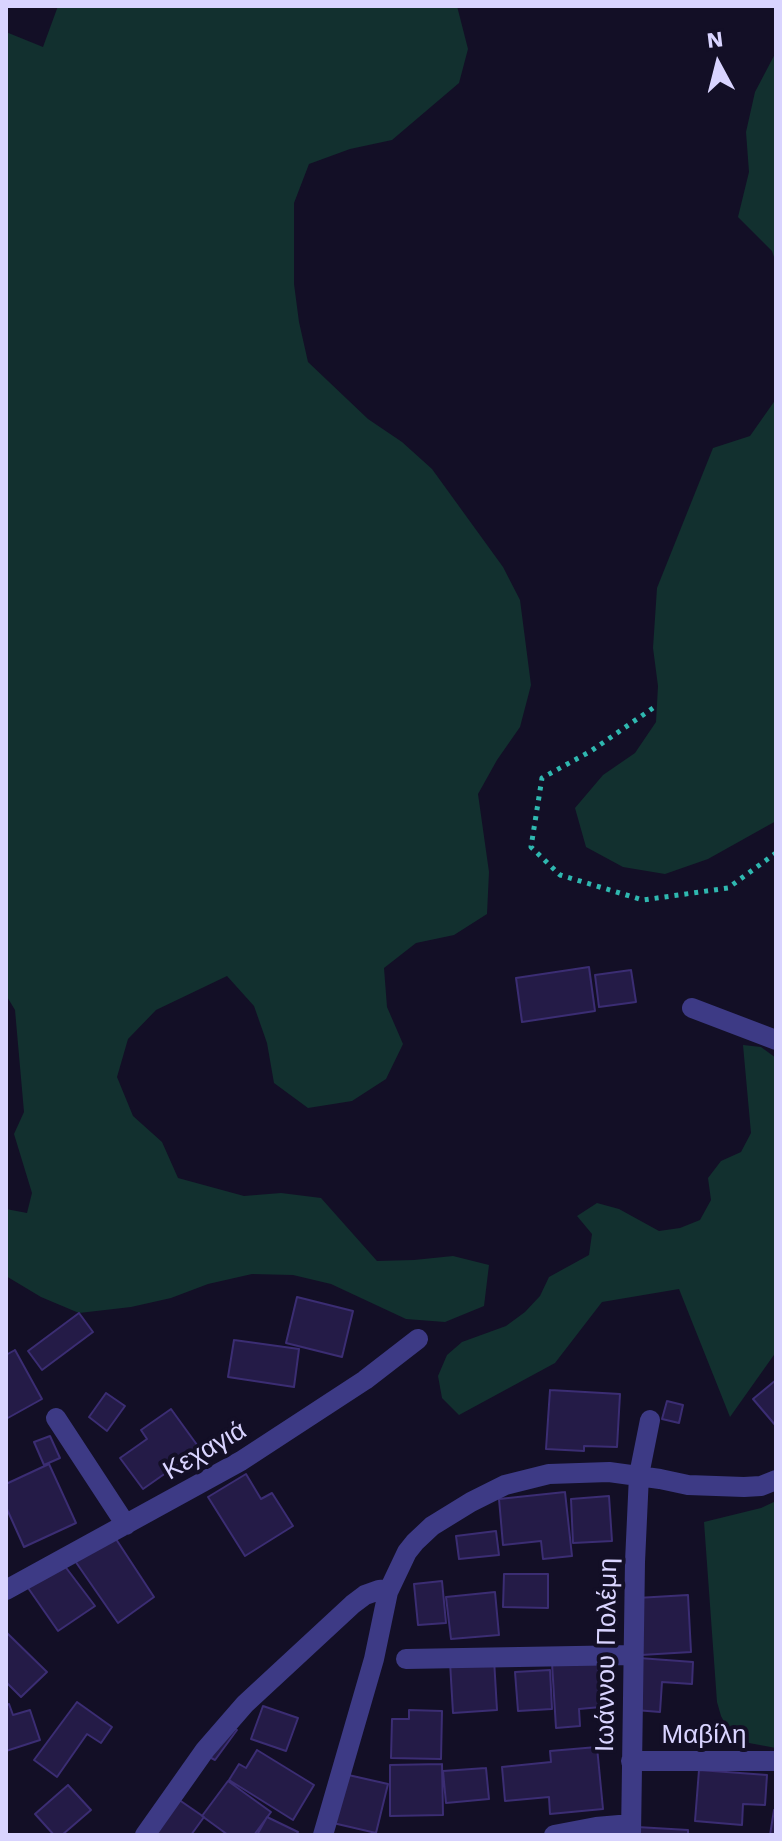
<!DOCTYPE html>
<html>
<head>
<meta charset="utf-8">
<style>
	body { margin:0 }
	#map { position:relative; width:782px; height:1841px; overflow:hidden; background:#130f26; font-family:"Work Sans",sans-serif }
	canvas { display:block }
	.frame { position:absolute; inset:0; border:8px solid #d9d4ff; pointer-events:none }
	.north { position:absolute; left:678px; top:24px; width:80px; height:80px; -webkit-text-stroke:6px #130f26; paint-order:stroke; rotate:353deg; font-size:22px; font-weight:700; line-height:32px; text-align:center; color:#d9d4ff }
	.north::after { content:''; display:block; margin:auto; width:28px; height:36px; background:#d9d4ff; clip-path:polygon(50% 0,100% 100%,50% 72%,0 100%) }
</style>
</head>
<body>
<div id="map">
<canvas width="782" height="1841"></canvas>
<div class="frame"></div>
<div class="north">N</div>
</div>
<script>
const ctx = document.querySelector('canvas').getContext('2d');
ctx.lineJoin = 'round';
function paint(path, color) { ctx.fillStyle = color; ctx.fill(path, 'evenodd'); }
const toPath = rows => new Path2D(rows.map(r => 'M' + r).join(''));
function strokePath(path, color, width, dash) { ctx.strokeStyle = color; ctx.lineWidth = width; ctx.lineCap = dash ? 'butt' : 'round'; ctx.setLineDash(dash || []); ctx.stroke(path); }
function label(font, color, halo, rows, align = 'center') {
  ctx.font = font + ' "Work Sans",sans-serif'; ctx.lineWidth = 8; ctx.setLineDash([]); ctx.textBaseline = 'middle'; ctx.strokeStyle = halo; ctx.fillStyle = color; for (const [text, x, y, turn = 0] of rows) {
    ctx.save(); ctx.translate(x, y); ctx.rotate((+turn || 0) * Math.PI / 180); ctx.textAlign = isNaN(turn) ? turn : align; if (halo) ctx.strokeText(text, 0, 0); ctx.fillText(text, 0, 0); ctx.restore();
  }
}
paint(toPath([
	[58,6,457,6,468,49,459,83,392,140,350,149,309,164,294,203,294,284,299,322,308,362,368,419,402,442,432,469,503,567,520,600,531,685,520,727,497,760,478,794,489,872,487,914,454,935,416,943,384,968,387,1007,403,1044,386,1079,352,1101,308,1108,274,1083,267,1043,254,1006,227,976,156,1010,128,1039,117,1077,133,1116,162,1142,178,1178,244,1196,281,1193,321,1198,377,1261,414,1260,453,1256,489,1265,484,1306,445,1322,406,1319,331,1284,293,1275,252,1274,208,1284,171,1298,131,1307,79,1313,41,1297,6,1276,6,1209,27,1213,32,1193,14,1134,24,1112,15,1010,6,995,6,32,43,47],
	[776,52,776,263,772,251,738,217,749,172,746,132,755,92],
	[776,399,776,821,708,859,665,874,623,867,586,847,575,808,603,775,635,753,656,722,658,686,653,648,657,588,713,448,750,436],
	[743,1045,761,1047,776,1058,776,1352,730,1417,679,1289,602,1302,555,1363,459,1415,442,1398,438,1376,447,1355,462,1342,506,1326,525,1312,540,1296,549,1277,589,1255,592,1234,577,1216,597,1203,619,1209,659,1231,680,1228,700,1220,711,1200,708,1178,721,1161,741,1152,751,1133],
	[776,1501,776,1748,749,1743,736,1737,728,1729,721,1716,717,1702,704,1522,761,1508]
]), '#12302f');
const building = toPath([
	[589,967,595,1011,522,1022,516,978,589,967],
	[631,970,636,1002,599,1007,595,975,631,970],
	[297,1297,353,1311,342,1357,286,1343,297,1297],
	[79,1313,93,1332,42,1370,28,1351,79,1313],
	[234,1340,299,1349,294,1387,228,1377,234,1340],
	[15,1350,42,1399,6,1419,6,1355,15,1350],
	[776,1380,776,1426,753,1399,776,1380],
	[550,1390,620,1394,617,1447,584,1446,584,1451,546,1449,550,1390],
	[106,1393,125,1406,107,1431,89,1417,106,1393],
	[667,1401,683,1405,679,1423,662,1419,667,1401],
	[171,1409,200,1449,143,1489,120,1458,147,1439,141,1430,171,1409],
	[50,1436,60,1458,44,1465,34,1442,50,1436],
	[49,1464,76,1523,24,1547,6,1507,6,1484,49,1464],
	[246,1474,261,1499,272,1493,293,1526,245,1556,208,1497,246,1474],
	[565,1492,572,1556,543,1559,541,1541,503,1545,499,1499,565,1492],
	[609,1496,612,1541,573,1543,571,1499,609,1496],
	[496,1531,499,1555,459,1559,456,1536,496,1531],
	[112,1533,154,1597,118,1623,73,1558,112,1533],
	[61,1561,95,1606,58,1631,26,1585,61,1561],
	[504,1574,548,1574,548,1608,503,1607,504,1574],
	[442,1581,446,1623,418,1625,414,1584,442,1581],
	[495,1592,499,1635,451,1639,446,1597,495,1592],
	[688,1595,691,1652,641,1655,637,1598,688,1595],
	[6,1632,47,1672,21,1697,6,1682,6,1632],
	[639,1658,693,1662,692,1684,662,1682,660,1712,635,1710,639,1658],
	[494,1659,497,1710,453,1713,450,1662,494,1659],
	[597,1660,601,1707,579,1709,580,1726,556,1728,552,1663,597,1660],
	[550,1670,552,1709,518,1711,515,1672,550,1670],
	[77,1702,112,1727,101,1743,87,1734,57,1777,34,1760,77,1702],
	[9,1704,13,1715,30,1710,40,1740,6,1751,6,1705,9,1704],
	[263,1706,298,1718,286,1751,251,1739,263,1706],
	[409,1710,442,1711,441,1759,391,1758,392,1719,409,1719,409,1710],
	[227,1724,237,1730,215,1760,202,1753,227,1724],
	[597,1747,603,1809,550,1814,549,1797,505,1801,502,1767,551,1762,550,1751,597,1747],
	[257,1750,314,1785,293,1820,229,1780,239,1764,246,1768,257,1750],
	[442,1764,443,1815,390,1816,390,1765,442,1764],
	[486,1768,489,1799,446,1803,443,1771,486,1768],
	[699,1770,767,1775,765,1805,743,1804,742,1825,695,1821,699,1770],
	[344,1774,388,1784,376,1833,333,1823,344,1774],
	[228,1781,271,1812,254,1835,228,1835,202,1816,228,1781],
	[68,1785,91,1810,62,1835,54,1835,35,1814,68,1785],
	[172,1795,204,1817,191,1835,145,1835,172,1795],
	[774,1810,776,1810,776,1835,770,1835,774,1810],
	[267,1817,298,1832,296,1835,257,1835,267,1817],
	[637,1827,688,1830,688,1835,637,1835,637,1827]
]);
paint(building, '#241b47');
strokePath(building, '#3b2d73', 2);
strokePath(toPath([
	[653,708,591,751,542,778,531,847,560,875,643,900,728,888,776,853]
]), '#2fb8b0', 5, [4, 6]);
strokePath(toPath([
	[692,1008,776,1040],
	[56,1418,126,1525],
	[6,1590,241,1461,365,1380,418,1339],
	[406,1659,632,1655],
	[631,1761,776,1761],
	[145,1835,205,1750,245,1704,353,1604,365,1595,379,1590,389,1589],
	[323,1835,374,1659,388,1592,407,1552,415,1542,432,1526,471,1502,505,1485,549,1474,609,1472,660,1479,688,1485,744,1487,761,1486,776,1480],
	[554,1835,596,1827,631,1824],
	[631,1835,635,1562,639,1475,650,1420]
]), '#3d3a85', 20);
label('26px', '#d9d4ff', '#130f26', [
	["Κεχαγιά",205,1451,-30],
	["Ιωάννου Πολέμη",607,1655,-89],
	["Μαβίλη",704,1735]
]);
</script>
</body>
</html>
